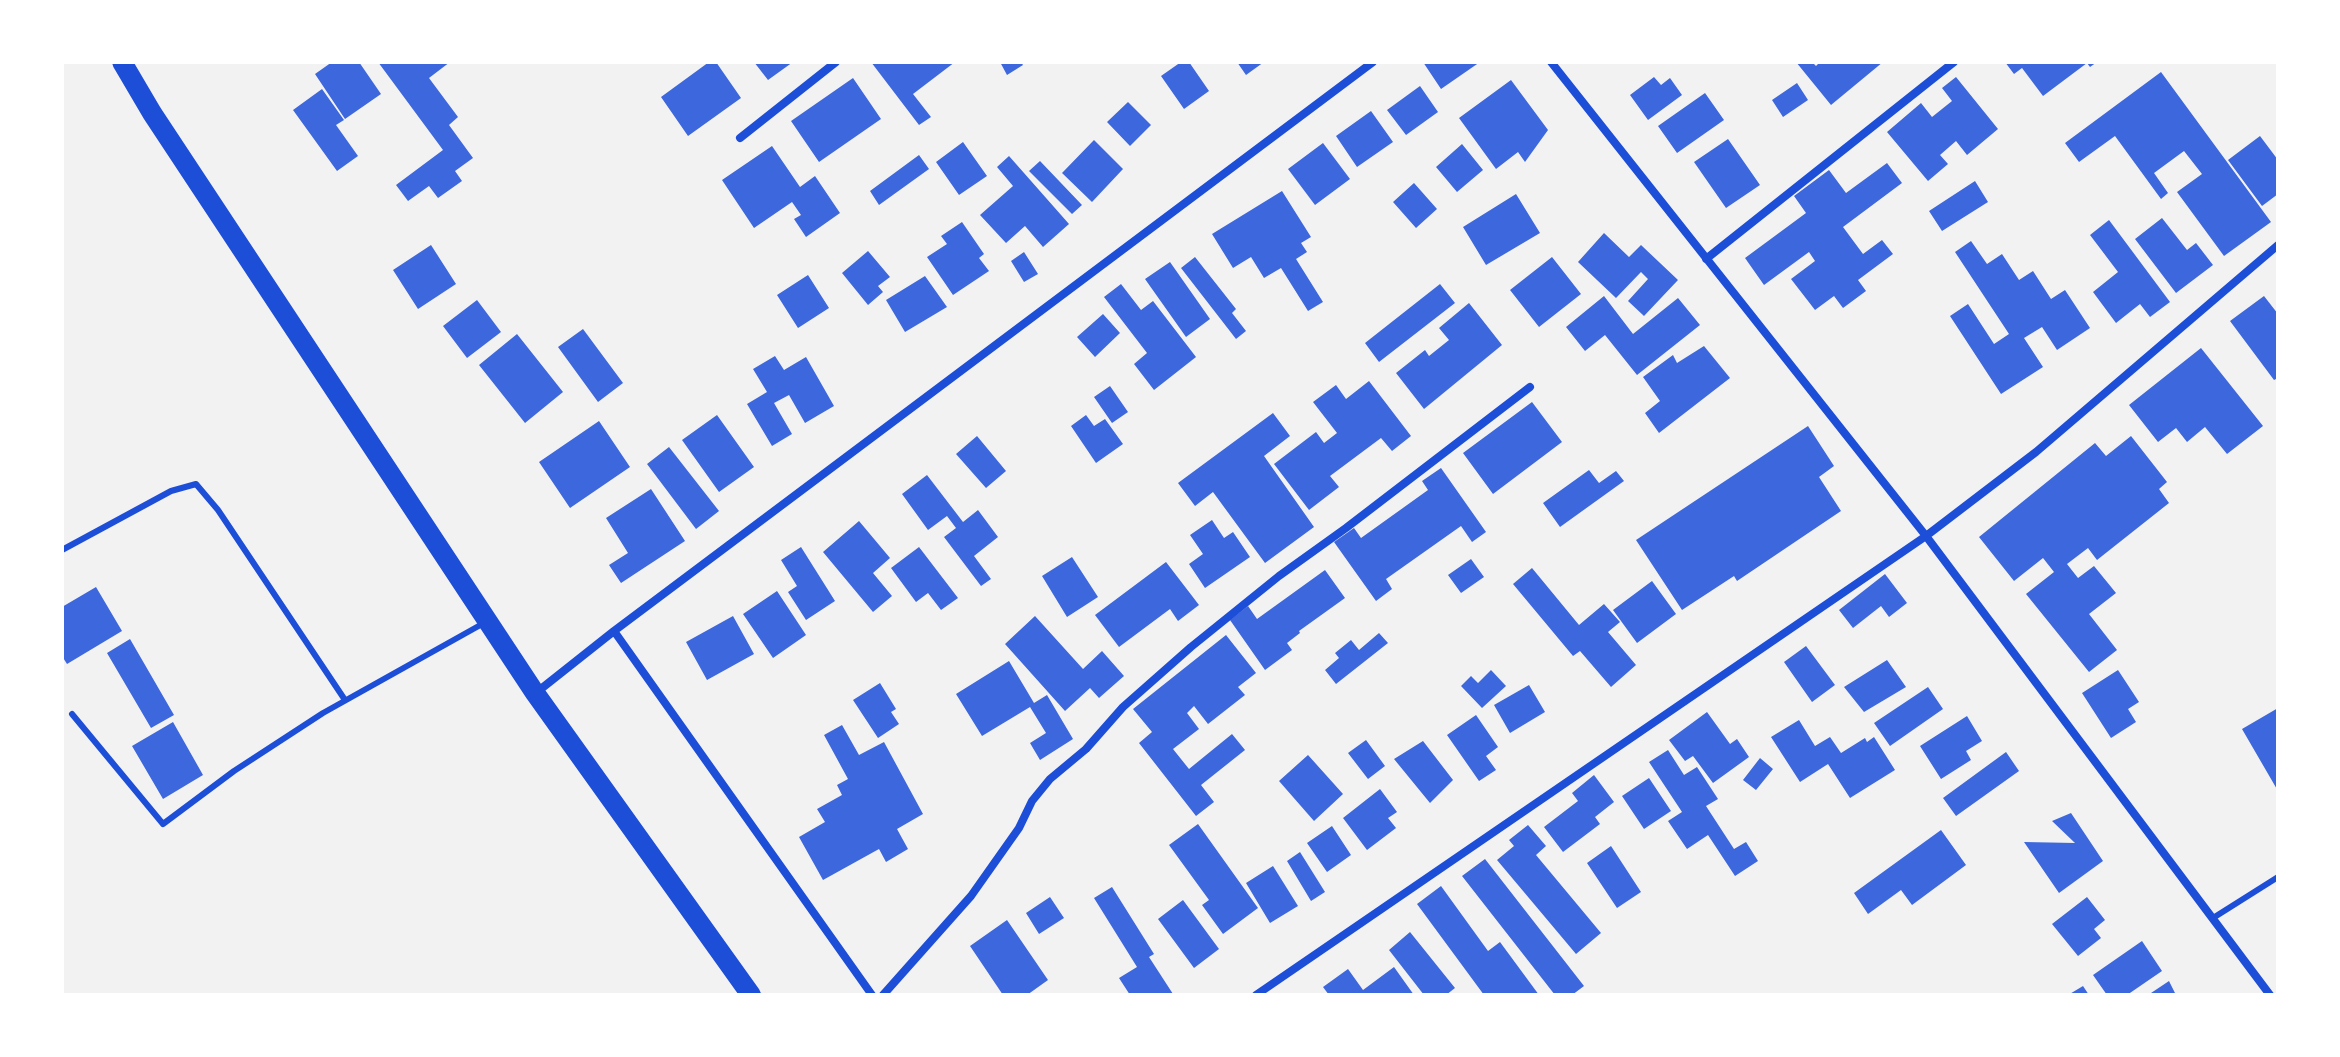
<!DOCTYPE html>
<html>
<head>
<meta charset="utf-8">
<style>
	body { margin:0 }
	#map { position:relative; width:2340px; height:1057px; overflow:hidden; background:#f2f2f2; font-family:Commissioner,sans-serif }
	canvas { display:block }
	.frame { position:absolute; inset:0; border:64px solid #fff; pointer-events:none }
</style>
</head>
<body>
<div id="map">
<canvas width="2340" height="1057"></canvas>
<div class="frame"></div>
</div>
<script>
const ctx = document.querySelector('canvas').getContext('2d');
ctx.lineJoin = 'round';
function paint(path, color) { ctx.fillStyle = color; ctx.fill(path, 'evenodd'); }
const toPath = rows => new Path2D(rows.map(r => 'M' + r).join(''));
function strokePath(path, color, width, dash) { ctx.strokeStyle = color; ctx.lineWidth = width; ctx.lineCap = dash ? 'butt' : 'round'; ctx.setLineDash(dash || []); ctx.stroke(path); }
paint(toPath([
	[332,62,359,62,381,94,345,119,315,74],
	[378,62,450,62,429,78,458,117,449,125,473,158,455,171,462,181,438,198,429,186,408,201,396,185,443,150],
	[709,62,716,62,741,98,688,136,661,97],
	[754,62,793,62,768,80],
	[871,62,955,62,913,94,931,117,919,125],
	[1000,62,1021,62,1023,65,1007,75],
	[1181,62,1189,62,1209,91,1184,109,1161,76],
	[1237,62,1264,62,1246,75],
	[1423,62,1480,62,1441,89],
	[1796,62,1812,62,1816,66,1820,62,1883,62,1831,105],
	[2005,62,2097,62,2090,67,2087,63,2043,96,2022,68,2014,74],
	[2161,72,2271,222,2224,256,2177,192,2202,174,2184,151,2154,173,2168,193,2161,199,2115,136,2079,162,2065,143],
	[1654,77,1661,85,1670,78,1682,95,1648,120,1630,95],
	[1956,77,1998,129,1967,155,1956,141,1940,155,1948,164,1928,181,1887,132,1921,103,1932,117,1952,101,1942,88],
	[853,78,881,119,819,162,791,121],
	[1511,80,1548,130,1525,162,1518,152,1496,169,1459,118],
	[1797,83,1808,100,1783,117,1772,100],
	[1420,86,1438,112,1406,135,1387,110],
	[322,89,344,120,336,125,358,156,337,171,293,110],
	[1705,93,1724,120,1677,153,1658,126],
	[1128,102,1151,125,1130,146,1107,122],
	[1371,111,1393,142,1357,167,1336,136],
	[2260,136,2278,160,2278,194,2262,206,2228,160],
	[1728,139,1760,185,1726,208,1694,162],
	[1094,140,1123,169,1092,202,1062,173],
	[963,142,987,176,959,195,936,162],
	[1323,143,1350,179,1315,205,1288,169],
	[1462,144,1483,170,1457,192,1436,167],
	[772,146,800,187,815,176,840,213,806,237,794,219,801,215,792,202,754,228,722,180],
	[919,155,929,169,879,205,870,191],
	[1009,156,1069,224,1043,247,1025,226,1006,243,980,215,1013,186,997,167],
	[1040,161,1082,205,1072,214,1029,171],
	[1887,163,1902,183,1843,227,1863,254,1882,240,1893,254,1858,280,1866,291,1843,308,1834,296,1815,310,1791,279,1815,261,1809,252,1764,285,1745,258,1806,213,1794,196,1829,170,1846,193],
	[1975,181,1988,202,1942,231,1929,211],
	[1414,183,1437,209,1416,228,1393,202],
	[1282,191,1311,237,1301,243,1307,252,1296,259,1323,302,1308,311,1281,268,1264,278,1251,257,1233,268,1212,234],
	[1516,194,1540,233,1486,265,1463,227],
	[2162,218,2187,250,2196,243,2213,265,2176,293,2135,239],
	[2109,220,2170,302,2150,317,2140,304,2116,323,2093,292,2118,272,2090,235],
	[962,222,984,254,979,258,989,271,953,295,927,257,947,244,941,236],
	[1604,233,1629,257,1641,245,1678,280,1644,316,1628,301,1648,279,1641,272,1616,298,1578,262],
	[1971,241,1987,264,2002,254,2019,280,2033,271,2051,299,2065,290,2090,328,2057,350,2042,327,2024,338,2043,367,2001,394,1950,316,1968,304,1994,344,2009,334,1955,252],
	[431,245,456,284,418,309,393,270],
	[868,251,890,277,878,286,883,292,868,305,842,273],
	[1024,252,1038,274,1024,282,1011,261],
	[1195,257,1236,309,1232,313,1246,331,1236,339,1181,268],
	[1552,257,1581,294,1539,327,1510,290],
	[1170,262,1210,319,1186,337,1145,279],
	[808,275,829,308,798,328,777,295],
	[925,276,947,307,905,332,886,300],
	[1121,284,1141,310,1153,301,1196,357,1154,390,1134,364,1147,353,1104,297],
	[1440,284,1455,303,1379,362,1365,343],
	[1604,296,1633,334,1678,298,1700,325,1637,375,1605,335,1585,351,1566,327],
	[2264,296,2278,314,2278,378,2274,380,2230,321],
	[477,300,501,332,467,358,443,326],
	[1469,303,1502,345,1424,409,1396,373,1425,350,1429,356,1449,340,1439,328],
	[1103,314,1120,333,1095,357,1077,337],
	[583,329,623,383,598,402,558,347],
	[517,334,563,392,525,423,479,365],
	[1704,346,1730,378,1659,433,1645,413,1660,401,1643,377,1673,355,1677,363],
	[2201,348,2263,426,2227,454,2205,427,2187,442,2176,428,2158,442,2129,405],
	[775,356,784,370,806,357,834,406,805,423,789,395,774,403,792,434,772,446,747,404,767,392,753,369],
	[1369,381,1411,436,1392,451,1381,438,1330,476,1339,487,1309,510,1274,464,1316,432,1324,443,1337,433,1313,402,1336,385,1346,399],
	[1110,386,1128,412,1112,423,1094,397],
	[1532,402,1562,442,1493,494,1463,453],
	[1273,413,1290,436,1264,456,1314,527,1265,563,1213,492,1195,506,1178,483],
	[717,415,754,467,719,492,682,440],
	[1086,415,1094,426,1105,419,1123,444,1096,463,1071,426],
	[599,421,630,467,570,508,539,462],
	[1808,426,1834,466,1819,477,1841,511,1737,581,1734,576,1682,610,1636,540],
	[977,436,1006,471,986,488,956,454],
	[2131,436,2167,482,2159,489,2169,503,2097,560,2088,548,2067,564,2078,578,2094,566,2116,593,2089,614,2117,650,2089,672,2026,594,2054,572,2043,558,2014,581,1979,537,2095,443,2106,456],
	[669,447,719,511,696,529,647,464],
	[1441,468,1486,532,1472,542,1461,526,1386,579,1392,589,1376,601,1334,542,1354,528,1361,538,1428,490,1422,481],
	[1589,470,1599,483,1616,471,1624,481,1560,527,1543,503],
	[927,475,963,522,978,510,998,537,974,556,991,579,981,586,944,537,956,528,947,516,928,530,902,494],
	[651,489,685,541,621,583,609,565,628,553,606,518],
	[1212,520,1224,538,1233,532,1250,557,1205,588,1189,564,1203,554,1190,535],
	[859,521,890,558,873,573,892,596,873,612,823,552],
	[801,547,835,601,806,620,788,592,797,586,781,560],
	[919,547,958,598,941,610,928,593,916,602,891,568],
	[1072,557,1098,597,1067,617,1042,576],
	[1471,559,1484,577,1461,593,1448,575],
	[1166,562,1199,605,1178,621,1170,609,1119,647,1095,615],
	[1532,568,1579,625,1604,604,1620,622,1608,632,1636,665,1611,687,1580,651,1573,656,1513,584],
	[1325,570,1345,598,1299,631,1300,633,1287,643,1292,650,1265,670,1230,620,1248,606,1257,619],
	[1885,574,1907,603,1889,617,1881,606,1853,628,1839,610],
	[1652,581,1676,614,1637,643,1613,610],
	[96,587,122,631,67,664,62,656,62,607],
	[777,591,806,635,773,658,743,614],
	[733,616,754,654,707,680,686,642],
	[1035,616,1083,669,1102,651,1124,676,1099,698,1090,688,1065,711,1005,644],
	[1379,633,1388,643,1336,684,1325,670,1339,658,1335,653,1351,640,1359,650],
	[1226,635,1256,673,1238,687,1245,695,1208,724,1194,706,1187,713,1199,729,1173,749,1189,769,1232,734,1245,750,1201,785,1214,802,1196,816,1139,743,1152,732,1133,709],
	[130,639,174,715,151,728,107,653],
	[1806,646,1835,685,1812,702,1784,662],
	[1887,660,1906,687,1864,712,1844,687],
	[1009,661,1034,703,1047,695,1073,739,1040,760,1030,743,1046,733,1030,707,982,736,956,694],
	[1491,670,1506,686,1482,708,1461,686,1471,676,1478,683],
	[2118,670,2139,702,2128,709,2136,722,2111,738,2082,693],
	[880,683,896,709,891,712,899,724,878,738,853,700],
	[1529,685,1545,712,1510,733,1494,705],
	[1928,687,1943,709,1890,746,1874,723],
	[2278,708,2278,791,2242,729],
	[1707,712,1730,744,1737,739,1749,757,1713,783,1693,756,1685,761,1669,740],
	[1476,715,1498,747,1486,756,1496,770,1479,781,1447,735],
	[1967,716,1982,741,1966,751,1971,760,1941,779,1920,746],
	[1799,720,1815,746,1830,737,1841,753,1865,738,1867,742,1874,737,1895,770,1850,798,1828,764,1800,782,1771,737],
	[173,722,203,775,163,799,132,746],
	[842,725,859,755,884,742,923,814,897,829,908,849,886,862,879,849,823,880,799,837,825,822,817,809,842,795,837,785,848,779,824,735],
	[1366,740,1385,766,1368,779,1348,753],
	[1423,741,1453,780,1430,803,1394,759],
	[1668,750,1684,775,1697,767,1718,799,1706,806,1734,849,1746,842,1758,861,1735,876,1708,835,1687,849,1668,821,1682,812,1649,762],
	[2006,752,2019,771,1956,816,1943,798],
	[1308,755,1343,794,1314,821,1279,781],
	[1760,758,1773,769,1756,790,1743,780],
	[1594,775,1614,802,1595,817,1600,824,1563,852,1544,827,1578,801,1572,793],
	[1649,778,1671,811,1644,829,1622,796],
	[1380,789,1397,812,1388,818,1396,828,1367,850,1343,818],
	[2071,813,2103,861,2059,893,2024,842,2075,843,2052,821],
	[1198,824,1258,908,1223,934,1202,905,1209,900,1169,845],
	[1528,825,1546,846,1536,855,1601,933,1576,954,1497,860,1514,846,1509,840],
	[1332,826,1351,855,1327,872,1307,843],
	[1941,830,1966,865,1912,905,1901,890,1868,914,1854,893],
	[1611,846,1641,892,1617,908,1587,863],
	[1300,852,1325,892,1311,901,1287,861],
	[1485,859,1584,986,1572,995,1555,995,1462,876],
	[1273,866,1298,906,1270,923,1246,883],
	[1441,886,1488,951,1500,942,1539,995,1484,995,1417,904],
	[1112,887,1154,954,1149,957,1173,994,1171,995,1130,995,1119,978,1137,967,1094,898],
	[1050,897,1064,918,1039,934,1026,913],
	[2087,897,2105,920,2094,929,2101,938,2078,956,2052,924],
	[1183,900,1219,949,1194,968,1158,919],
	[1007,920,1048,980,1027,995,1003,995,970,946],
	[1410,932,1455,988,1446,995,1424,995,1389,950],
	[2142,941,2162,971,2127,995,2107,995,2093,975],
	[1394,967,1414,995,1329,995,1323,987,1348,969,1363,990],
	[2169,981,2176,995,2148,995],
	[2083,986,2089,995,2068,995]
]), '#3d67dc');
strokePath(toPath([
	[62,550,171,491,196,484,218,510,345,700],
	[72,714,163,824,234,771,323,713,484,623],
	[2213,918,2278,877]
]), '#1d4ed8', 6);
strokePath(toPath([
	[1551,62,1926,536,2270,995],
	[740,138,836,62],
	[1706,259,1954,62],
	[614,631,872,995],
	[537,692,614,631,1373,62],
	[883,995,971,896,1019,828,1032,801,1050,779,1086,749,1123,707,1191,647,1279,576,1346,528,1530,387],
	[1256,995,1926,536,2036,452,2278,245]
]), '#1d4ed8', 8);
strokePath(toPath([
	[122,62,152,113,535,693,751,995]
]), '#1d4ed8', 20);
</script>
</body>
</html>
